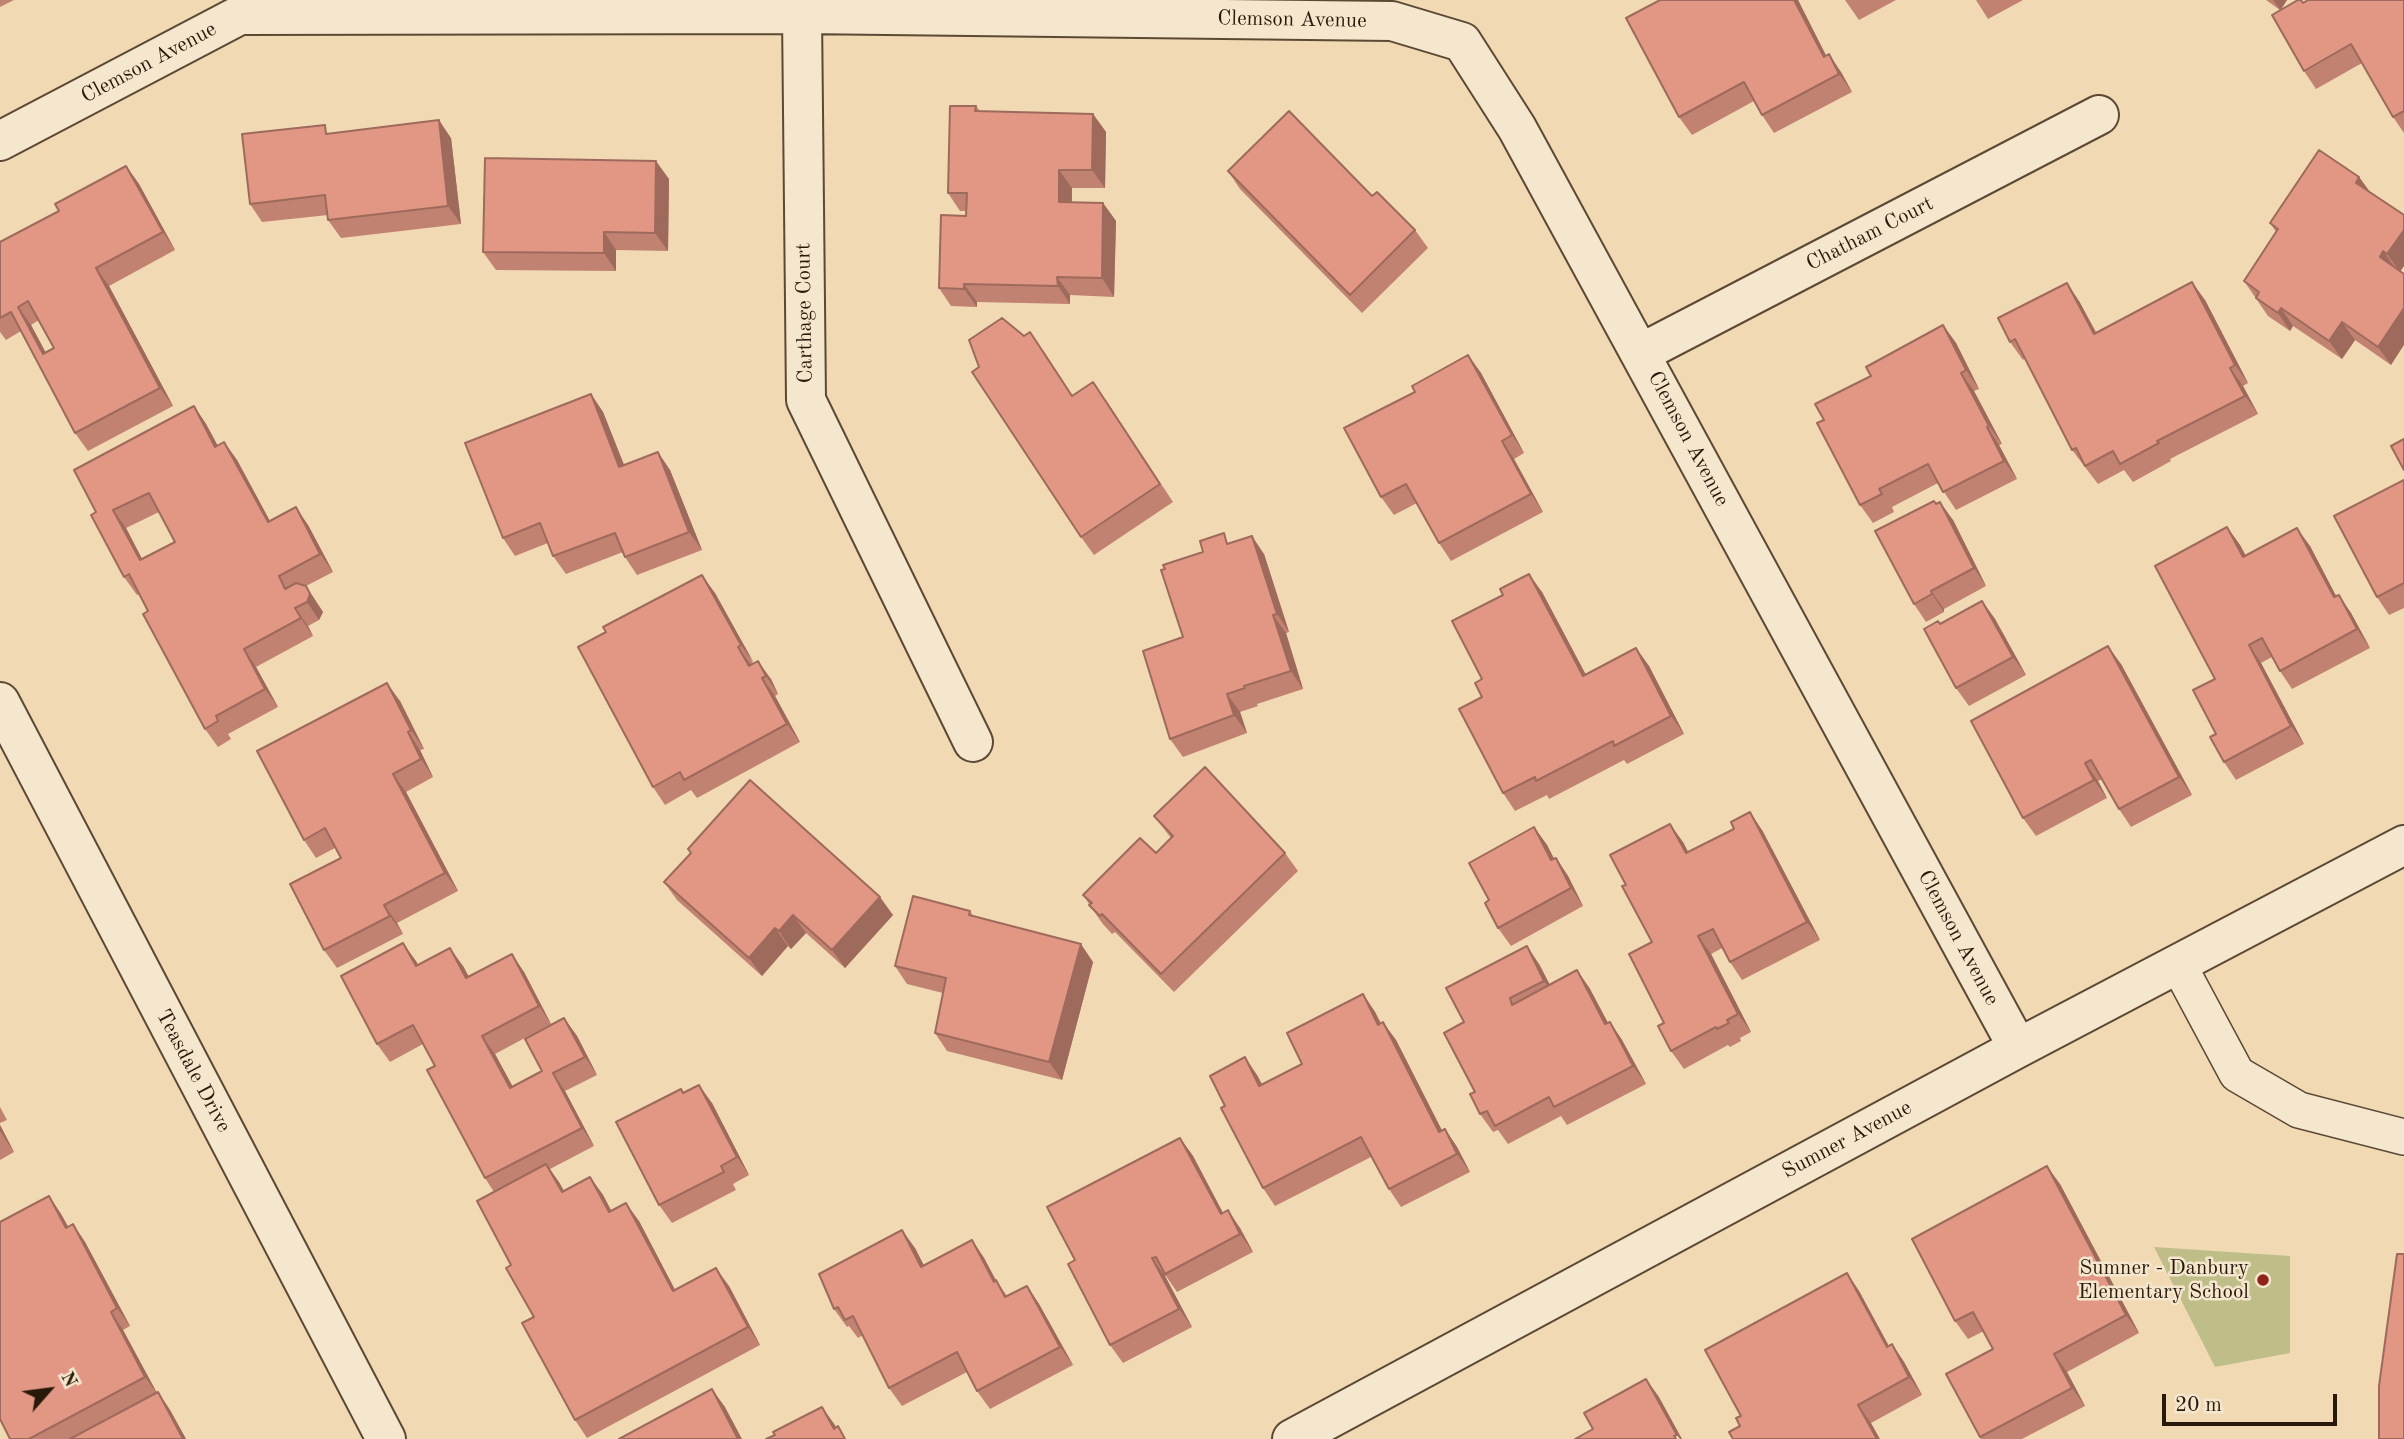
<!DOCTYPE html>
<html>
<head>
<meta charset="utf-8">
<style>
	body { margin:0 }
	#map { position:relative; width:2404px; height:1439px; overflow:hidden; background:#f0d9b3; font-family:"Old Standard TT",serif }
	canvas { display:block }
	.north { position:absolute; left:14px; top:1355px; width:70px; height:70px; -webkit-text-stroke:5px #f5e6ce; paint-order:stroke; rotate:62deg; font-size:19px; font-weight:700; line-height:28px; text-align:center; color:#29190a }
	.north::after { content:''; display:block; margin:auto; width:24px; height:32px; background:#29190a; clip-path:polygon(50% 0,100% 100%,50% 72%,0 100%) }
	.scale { position:absolute; left:2162px; top:1394px; width:175px; height:32px; box-sizing:border-box; border:4px solid #29190a; border-top:0; padding-left:9px; font-size:21px; line-height:24px; white-space:nowrap; color:#29190a; -webkit-text-stroke:5px #f5e6ce; paint-order:stroke }
</style>
</head>
<body>
<div id="map">
<canvas width="2404" height="1439"></canvas>
<div class="north">N</div>
<div class="scale">20 m</div>
</div>
<script>
const ctx = document.querySelector('canvas').getContext('2d');
ctx.lineJoin = 'round';
function paint(path, color) { ctx.fillStyle = color; ctx.fill(path, 'evenodd'); }
const toPath = rows => new Path2D(rows.map(r => 'M' + r).join(''));
function strokePath(path, color, width, dash) { ctx.strokeStyle = color; ctx.lineWidth = width; ctx.lineCap = dash ? 'butt' : 'round'; ctx.setLineDash(dash || []); ctx.stroke(path); }
function label(font, color, halo, rows, align = 'center') {
  ctx.font = font + ' "Old Standard TT",serif'; ctx.lineWidth = 5; ctx.setLineDash([]); ctx.textBaseline = 'middle'; ctx.strokeStyle = halo; ctx.fillStyle = color; for (const [text, x, y, turn = 0] of rows) {
    ctx.save(); ctx.translate(x, y); ctx.rotate((+turn || 0) * Math.PI / 180); ctx.textAlign = isNaN(turn) ? turn : align; if (halo) ctx.strokeText(text, 0, 0); ctx.fillText(text, 0, 0); ctx.restore();
  }
}
paint(toPath([
	[2154,1247,2290,1256,2290,1353,2215,1367]
]), '#c0be88');
const service = toPath([
	[2178,964,2237,1074,2299,1110,2404,1137]
]);
const minor = toPath([
	[802,14,806,400,973,742],
	[0,141,240,15,802,14,1392,21,1462,42,1517,128,2018,1048],
	[1641,353,2099,115],
	[0,702,386,1439],
	[1292,1439,2018,1048,2404,845]
]);
strokePath(service, '#5b4934', 38);
strokePath(minor, '#5b4934', 42);
strokePath(service, '#f5e6ce', 35);
strokePath(minor, '#f5e6ce', 38);
paint(toPath([
	[0,0,14,0,0,7],
	[1660,0,1798,0,1826,56,1841,72,1852,92,1774,133,1762,115,1754,101,1692,135,1679,117],
	[1845,0,1896,0,1859,20],
	[1976,0,2023,0,1988,19],
	[2266,0,2287,0,2281,10,2301,0,2303,3,2404,0,2404,133,2393,117,2362,63,2316,89,2304,71,2280,10],
	[976,106,980,111,1093,114,1106,132,1105,188,1072,188,1072,202,1103,203,1116,221,1114,297,1070,295,1070,304,977,302,977,307,951,306,939,288,966,216,966,211,960,211,948,193],
	[331,133,451,138,461,224,341,238,328,220,328,215,262,222,250,204],
	[126,166,139,184,175,250,109,286,173,406,88,451,75,433,21,331,6,340,0,332,0,242,59,211],
	[39,320,54,348,46,353,31,325],
	[1228,171,1372,196,1415,230,1428,248,1362,313,1240,189],
	[2359,177,2370,192,2404,266,2400,271,2391,365,2355,340,2342,359,2293,326,2290,331,2268,316,2244,281,2276,232,2270,223],
	[669,179,668,251,616,250,616,271,496,270,483,252],
	[2205,300,2248,383,2243,386,2258,414,2170,459,2171,461,2133,482,2124,470,2098,484,2072,450,2025,358,2023,360,2010,342,2079,301,2096,332],
	[1943,325,1956,343,1979,389,1974,391,2002,444,1999,445,2017,479,1956,510,1938,483,1892,507,1894,512,1873,523,1860,505,1824,420,1871,376],
	[1024,336,1043,350,1072,395,1106,400,1173,502,1094,555,1081,537],
	[1468,355,1481,373,1524,453,1514,459,1543,512,1451,561,1439,543,1417,503,1394,515,1381,497,1415,392],
	[591,394,603,412,624,465,670,470,702,550,637,575,625,557,623,552,566,574,553,556,548,543,515,556,503,538],
	[194,406,206,424,218,446,224,442,237,460,270,521,308,525,333,572,306,586,323,612,319,620,308,626,313,636,256,667,278,707,228,734,231,739,218,747,205,729,139,594,137,595,124,577,96,512],
	[159,512,175,542,142,559,126,528],
	[2404,480,2404,608,2389,615,2377,597],
	[1936,504,1953,520,1986,586,1944,609,1944,612,1926,622,1914,604],
	[2227,527,2240,545,2246,556,2310,546,2336,596,2351,613,2370,648,2292,689,2280,671,2272,657,2261,663,2304,744,2236,780,2224,762,2215,679],
	[1231,543,1264,554,1289,632,1286,633,1303,689,1257,704,1258,706,1240,712,1247,733,1183,757,1170,739,1183,637,1165,569],
	[1542,592,1586,675,1636,648,1649,666,1684,734,1627,764,1624,760,1549,799,1547,795,1515,811,1503,793,1482,697,1482,679],
	[715,593,753,663,771,679,778,694,775,696,800,742,697,798,691,790,665,805,653,787],
	[1982,601,1995,619,2026,675,1969,706,1956,688],
	[2121,664,2192,795,2131,827,2119,809,2102,779,2098,781,2107,798,2036,836,2023,818],
	[400,701,424,749,420,750,433,777,406,792,458,891,397,923,403,934,337,968,324,950,341,858,335,848,316,858,304,840],
	[1154,816,1285,853,1298,871,1174,992,1115,932,1112,934,1102,923,1083,895,1156,853,1171,838],
	[1534,827,1547,845,1554,859,1556,858,1568,876,1583,906,1511,946,1498,928],
	[1762,830,1820,940,1742,980,1730,962,1722,948,1711,954,1751,1032,1740,1038,1741,1041,1730,1047,1728,1045,1684,1069,1671,1051,1664,1023,1652,942,1683,842,1688,852],
	[664,882,893,915,845,968,806,933,791,949,788,946,762,976,677,900],
	[970,911,974,917,1093,962,1062,1080,947,1051,935,1033,943,993,907,984,895,966],
	[416,961,418,965,463,966,469,977,524,972,551,1024,495,1054,513,1087,542,1071,564,1018,577,1036,597,1075,565,1091,594,1146,550,1169,564,1191,590,1177,603,1195,611,1210,639,1221,675,1290,729,1286,760,1345,587,1438,575,1420,511,1265,494,1192,485,1178,435,1066,423,1044,390,1062,377,1044],
	[1539,964,1550,985,1577,970,1590,989,1608,1023,1610,1022,1622,1040,1646,1084,1567,1125,1561,1116,1508,1144,1498,1130,1493,1132,1480,1114,1475,1092,1464,1022],
	[1363,994,1375,1012,1381,1023,1396,1040,1442,1131,1445,1129,1457,1147,1470,1172,1401,1207,1389,1189,1371,1157,1275,1206,1263,1188,1225,1106,1257,1075,1262,1084,1302,1064],
	[681,1089,683,1093,712,1103,749,1175,733,1184,736,1190,672,1223,659,1205],
	[0,1107,7,1120,0,1123],
	[0,1125,14,1152,0,1160],
	[1180,1138,1193,1156,1223,1213,1240,1228,1253,1252,1177,1292,1166,1276,1165,1276,1192,1327,1123,1363,1110,1345,1075,1260],
	[2060,1184,2139,1333,2067,1372,2085,1406,2022,1439,1981,1439,1946,1374,1993,1349,1984,1331,1968,1339,1955,1321],
	[49,1196,61,1214,68,1227,73,1224,85,1242,130,1326,123,1330,157,1393,158,1392,170,1410,186,1439,10,1439],
	[972,1240,984,1258,996,1280,1007,1296,1027,1286,1039,1304,1073,1365,990,1409,977,1391,967,1372,902,1406,889,1388,863,1335,858,1338,849,1326,847,1327,834,1309,915,1248,924,1266],
	[1847,1273,1859,1291,1889,1346,1892,1344,1904,1362,1922,1395,1871,1423,1741,1416]
]), '#c28272');
paint(toPath([
	[1794,0,1798,0,1836,75,1824,57],
	[2273,0,2287,0,2280,10],
	[1829,54,1841,72,1852,92,1839,74],
	[1093,114,1106,132,1105,188,1092,170],
	[439,120,451,138,461,224,448,206],
	[656,161,669,179,668,251,655,233],
	[126,166,139,184,175,250,163,232],
	[1059,170,1072,188,1071,220,1059,202],
	[2359,177,2372,195,2356,183],
	[1103,203,1116,221,1114,297,1102,278],
	[2404,230,2404,266,2400,272,2387,254],
	[604,232,616,250,616,271,604,253],
	[2383,251,2396,269,2380,257],
	[96,268,109,286,173,406,160,388],
	[1057,277,1070,295,1070,304,1058,286],
	[2192,282,2205,300,2248,383,2235,365],
	[2067,283,2079,301,2106,352,2094,334],
	[964,284,977,302,977,307,964,289],
	[18,307,31,325,56,372,43,354],
	[2281,308,2293,326,2290,331,2278,313],
	[2404,308,2404,345,2391,365,2378,347],
	[2342,322,2355,340,2342,359,2329,341],
	[1943,325,1956,343,1979,389,1966,370],
	[1468,355,1481,373,1524,453,1512,435],
	[2230,368,2243,386,2258,414,2245,396],
	[1961,373,1974,391,2002,444,1989,426],
	[591,394,603,412,632,485,619,467],
	[194,406,206,424,228,465,215,447],
	[1987,427,1999,445,2017,479,2004,461],
	[1502,441,1514,459,1543,512,1531,494],
	[224,442,237,460,280,540,268,522],
	[658,452,670,470,702,550,689,532],
	[1940,502,1953,520,1986,586,1974,568],
	[296,507,308,525,333,572,320,554],
	[113,510,126,528,152,578,140,560],
	[2227,527,2240,545,2256,575,2243,557],
	[2297,528,2310,546,2346,615,2334,597],
	[1252,536,1264,554,1289,632,1277,614],
	[1529,574,1542,592,1596,694,1583,676],
	[702,575,715,593,754,663,741,645],
	[306,586,323,612,319,620,307,602],
	[1931,591,1944,609,1944,612,1932,594],
	[2339,595,2351,613,2370,648,2357,629],
	[1982,601,1995,619,2026,675,2013,657],
	[295,608,308,626,313,636,301,618],
	[1273,615,1286,633,1303,689,1291,671],
	[2249,645,2261,663,2304,744,2291,726],
	[2108,646,2121,664,2192,795,2179,777],
	[738,647,751,665,749,666],
	[1636,648,1649,666,1684,734,1671,716],
	[244,649,256,667,278,707,265,689],
	[758,661,771,679,778,694,766,676],
	[762,678,775,696,800,742,787,724],
	[387,683,400,701,424,749,411,730],
	[1227,694,1240,712,1247,733,1234,715],
	[408,732,420,750,433,777,421,759],
	[2085,763,2098,781,2107,798,2094,780],
	[393,774,406,792,458,891,445,873],
	[1750,812,1762,830,1820,940,1807,922],
	[1670,824,1683,842,1698,871,1686,853],
	[1534,827,1547,845,1564,878,1551,860],
	[1556,858,1568,876,1583,906,1571,888],
	[880,897,893,915,845,968,832,950],
	[384,905,397,923,403,934,390,916],
	[793,915,806,933,791,949,779,931],
	[775,928,788,946,762,976,749,958],
	[1698,936,1711,954,1751,1032,1738,1014],
	[403,943,416,961,428,984,416,966],
	[1081,944,1093,962,1062,1080,1049,1062],
	[1527,946,1539,964,1557,999,1544,981],
	[450,948,463,966,479,996,466,978],
	[512,954,524,972,551,1024,539,1006],
	[1577,970,1590,989,1618,1042,1605,1024],
	[1363,994,1375,1012,1390,1043,1378,1025],
	[564,1018,577,1036,597,1075,585,1057],
	[1383,1022,1396,1040,1452,1150,1439,1132],
	[1610,1022,1622,1040,1646,1084,1633,1066],
	[482,1036,495,1054,523,1106,510,1088],
	[1245,1057,1257,1075,1272,1104,1259,1086],
	[553,1073,565,1091,594,1146,582,1128],
	[699,1085,712,1103,749,1175,737,1157],
	[0,1125,14,1152,0,1131],
	[1445,1129,1457,1147,1470,1172,1457,1154],
	[1180,1138,1193,1156,1233,1232,1221,1214],
	[546,1164,559,1182,575,1210,562,1192],
	[2047,1166,2060,1184,2139,1333,2126,1315],
	[590,1177,603,1195,621,1230,609,1212],
	[49,1196,61,1214,79,1246,66,1228],
	[626,1203,639,1221,685,1309,673,1291],
	[1228,1210,1240,1228,1253,1252,1240,1234],
	[73,1224,85,1242,130,1326,117,1308],
	[902,1230,915,1248,934,1285,921,1267],
	[972,1240,984,1258,1006,1300,994,1282],
	[1152,1258,1165,1276,1192,1327,1179,1309],
	[716,1268,729,1286,760,1345,748,1327],
	[1847,1273,1859,1291,1899,1365,1887,1347],
	[1027,1286,1039,1304,1073,1365,1060,1347],
	[111,1312,123,1330,158,1395,145,1377],
	[1892,1344,1904,1362,1922,1395,1909,1377],
	[2054,1354,2067,1372,2085,1406,2072,1388],
	[1646,1379,1659,1397,1682,1439,1680,1439,1677,1435],
	[712,1389,725,1407,742,1439,738,1439],
	[158,1392,170,1410,186,1439,183,1439],
	[1858,1405,1871,1423,1880,1439,1877,1439],
	[822,1407,835,1425,842,1439,834,1429]
]), '#9e6a5c');
const building = toPath([
	[1660,0,1794,0,1824,57,1829,54,1839,74,1762,115,1744,82,1679,117,1626,18,1660,0],
	[2298,0,2301,0,2303,3,2308,0,2404,0,2404,111,2393,117,2351,44,2304,71,2272,15,2298,0],
	[950,106,976,106,975,111,1093,114,1092,170,1059,170,1059,202,1103,203,1102,278,1057,277,1058,286,964,284,964,289,939,288,941,215,966,216,967,193,948,193,950,106],
	[1289,111,1372,196,1377,192,1415,230,1350,295,1228,171,1289,111],
	[439,120,448,206,328,220,325,195,250,204,242,134,325,125,326,134,439,120],
	[2319,150,2359,177,2356,183,2404,215,2404,230,2387,254,2383,251,2380,257,2404,274,2404,308,2378,347,2342,322,2329,341,2281,308,2278,313,2256,298,2259,292,2244,281,2278,229,2270,223,2319,150],
	[485,158,656,161,655,233,604,232,604,253,483,252,485,158],
	[126,166,163,232,96,268,160,388,75,433,11,312,0,318,0,242,59,211,55,204,126,166],
	[28,301,54,348,43,354,18,307,28,301],
	[2192,282,2235,365,2230,368,2245,396,2157,441,2159,443,2120,464,2113,451,2085,466,2076,448,2072,450,2015,339,2010,342,1998,318,2067,283,2094,334,2192,282],
	[1002,318,1024,336,1030,332,1072,396,1093,382,1160,484,1081,537,972,372,979,367,969,340,1002,318],
	[1943,325,1966,370,1961,373,1989,426,1987,427,2004,461,1943,492,1928,464,1879,489,1882,494,1860,505,1817,423,1824,420,1815,404,1871,376,1866,367,1943,325],
	[1468,355,1512,435,1502,441,1531,494,1439,543,1406,484,1381,497,1344,428,1415,392,1412,386,1468,355],
	[591,394,619,467,658,452,689,532,625,557,615,533,553,556,540,523,503,538,465,443,591,394],
	[194,406,215,447,224,442,268,522,296,507,320,554,279,576,285,589,296,583,306,586,310,594,307,602,295,608,301,618,244,649,265,689,216,716,218,721,205,729,143,614,148,611,129,574,124,577,91,515,96,512,74,470,194,406],
	[149,493,175,542,140,560,113,510,149,493],
	[2404,439,2404,470,2391,446,2404,439],
	[2404,480,2404,583,2377,597,2334,516,2404,480],
	[1934,501,1936,504,1940,502,1974,568,1931,591,1932,594,1914,604,1875,531,1934,501],
	[2227,527,2243,557,2297,528,2334,597,2339,595,2357,629,2280,671,2262,638,2249,645,2291,726,2224,762,2210,737,2216,734,2193,690,2215,679,2155,566,2227,527],
	[1224,533,1227,544,1252,536,1277,614,1273,615,1291,671,1244,686,1245,688,1227,694,1234,715,1170,739,1143,651,1183,637,1161,570,1165,569,1163,565,1203,552,1200,541,1224,533],
	[1529,574,1583,676,1636,648,1671,716,1614,746,1613,741,1536,781,1535,777,1503,793,1459,709,1482,697,1475,683,1482,679,1452,621,1503,595,1500,589,1529,574],
	[702,575,741,645,738,647,749,666,758,661,766,676,762,678,787,724,684,780,680,772,653,787,578,647,606,632,603,627,702,575],
	[1982,601,2013,657,1956,688,1924,629,1938,621,1940,624,1982,601],
	[2108,646,2179,777,2119,809,2091,760,2085,763,2094,780,2023,818,1971,721,2108,646],
	[387,683,411,730,408,732,421,759,393,774,445,873,384,905,390,916,324,950,290,884,341,858,325,828,304,840,257,751,387,683],
	[1205,767,1285,853,1161,974,1102,914,1100,916,1089,905,1092,903,1083,895,1140,838,1156,853,1173,836,1154,816,1205,767],
	[750,780,880,897,832,950,793,915,779,931,775,928,749,958,664,882,691,853,688,849,750,780],
	[1750,812,1807,922,1730,962,1713,929,1698,936,1738,1014,1727,1020,1729,1023,1717,1029,1716,1027,1671,1051,1658,1026,1664,1023,1629,954,1652,942,1622,886,1626,885,1610,855,1670,824,1686,853,1734,829,1731,822,1750,812],
	[1534,827,1551,860,1556,858,1571,888,1498,928,1485,903,1489,900,1469,863,1534,827],
	[913,896,970,911,969,915,1081,944,1049,1062,935,1033,946,978,895,966,913,896],
	[403,943,416,966,450,948,466,978,512,954,539,1006,482,1036,510,1088,542,1071,525,1039,564,1018,585,1057,553,1073,582,1128,485,1178,427,1070,435,1066,413,1025,377,1044,341,976,403,943],
	[1527,946,1544,981,1510,998,1512,1005,1577,970,1605,1024,1610,1022,1633,1066,1554,1107,1549,1097,1495,1126,1487,1111,1480,1114,1470,1094,1475,1092,1444,1033,1464,1022,1446,988,1527,946],
	[1363,994,1378,1025,1383,1022,1439,1132,1445,1129,1457,1154,1389,1189,1361,1137,1263,1188,1221,1108,1225,1106,1210,1076,1245,1057,1259,1086,1302,1064,1287,1033,1363,994],
	[699,1085,737,1157,721,1166,724,1172,659,1205,616,1122,681,1089,683,1093,699,1085],
	[1180,1138,1221,1214,1228,1210,1240,1234,1165,1274,1156,1257,1152,1258,1179,1309,1110,1345,1068,1264,1075,1260,1047,1207,1180,1138],
	[546,1164,562,1192,590,1177,609,1212,626,1203,673,1291,716,1268,748,1327,575,1420,522,1323,534,1317,506,1268,511,1265,477,1201,546,1164],
	[2047,1166,2126,1315,2054,1354,2072,1388,1980,1437,1946,1374,1993,1349,1973,1312,1955,1321,1912,1239,2047,1166],
	[49,1196,66,1228,73,1224,117,1308,111,1312,145,1377,29,1439,10,1439,0,1419,0,1222,49,1196],
	[902,1230,921,1267,972,1240,994,1282,996,1280,1005,1297,1027,1286,1060,1347,977,1391,957,1352,889,1388,853,1316,845,1320,838,1307,834,1309,819,1274,902,1230],
	[2397,1254,2404,1254,2404,1439,2379,1439,2379,1386,2397,1254],
	[1847,1273,1887,1347,1892,1344,1909,1377,1858,1405,1877,1439,1733,1439,1729,1432,1740,1426,1736,1418,1741,1416,1705,1350,1847,1273],
	[1646,1379,1677,1435,1674,1436,1676,1439,1575,1439,1593,1429,1584,1413,1646,1379],
	[712,1389,738,1439,619,1439,712,1389],
	[158,1392,183,1439,70,1439,158,1392],
	[822,1407,834,1429,838,1426,845,1439,766,1439,775,1435,773,1432,822,1407]
]);
paint(building, '#e19784');
strokePath(building, '#9e6a5c', 2);
for (const [x, y, r, color] of [
	[2263,1280,7,"#8f2418"]
]) { const dot = new Path2D(); dot.arc(x, y, r, 0, 2 * Math.PI); ctx.fillStyle = color; ctx.fill(dot); strokePath(dot, '#f5e6ce', 2.5); }
label('21px', '#29190a', '#f5e6ce', [
	["Clemson Avenue",1292,20,1],
	["Clemson Avenue",149,63,-28],
	["Chatham Court",1870,234,-27],
	["Carthage Court",805,313,-91],
	["Clemson Avenue",1688,439,62],
	["Clemson Avenue",1958,938,62],
	["Teasdale Drive",193,1071,62],
	["Sumner Avenue",1847,1140,-28]
]);
label('21px', '#29190a', '#f5e6ce', [
	["Sumner - Danbury",2249,1268],
	["Elementary School",2249,1292]
], 'right');
</script>
</body>
</html>
